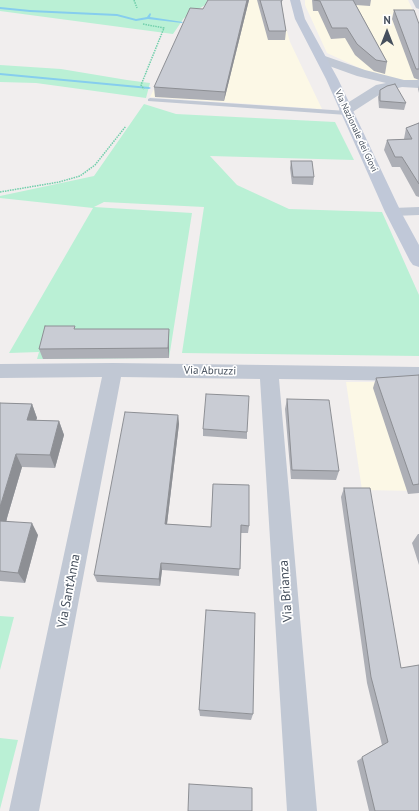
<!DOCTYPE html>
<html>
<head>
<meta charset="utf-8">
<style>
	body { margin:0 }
	#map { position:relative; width:419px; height:811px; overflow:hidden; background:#f1eeee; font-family:"PT Sans",sans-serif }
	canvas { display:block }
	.north { position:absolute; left:367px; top:12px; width:40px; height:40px; -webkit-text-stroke:3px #fff; paint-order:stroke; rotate:0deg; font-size:11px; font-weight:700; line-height:16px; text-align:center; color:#454f5c }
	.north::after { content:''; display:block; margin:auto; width:14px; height:18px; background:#454f5c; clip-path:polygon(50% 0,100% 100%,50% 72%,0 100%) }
</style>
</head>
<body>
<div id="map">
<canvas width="419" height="811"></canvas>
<div class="north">N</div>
</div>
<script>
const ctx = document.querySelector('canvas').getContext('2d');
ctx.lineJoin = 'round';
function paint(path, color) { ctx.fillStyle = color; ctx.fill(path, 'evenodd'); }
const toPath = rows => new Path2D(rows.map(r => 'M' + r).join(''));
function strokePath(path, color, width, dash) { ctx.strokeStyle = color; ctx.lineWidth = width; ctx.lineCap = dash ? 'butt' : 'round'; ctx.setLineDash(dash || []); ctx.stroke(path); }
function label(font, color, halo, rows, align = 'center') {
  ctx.font = font + ' "PT Sans",sans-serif'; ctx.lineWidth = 3.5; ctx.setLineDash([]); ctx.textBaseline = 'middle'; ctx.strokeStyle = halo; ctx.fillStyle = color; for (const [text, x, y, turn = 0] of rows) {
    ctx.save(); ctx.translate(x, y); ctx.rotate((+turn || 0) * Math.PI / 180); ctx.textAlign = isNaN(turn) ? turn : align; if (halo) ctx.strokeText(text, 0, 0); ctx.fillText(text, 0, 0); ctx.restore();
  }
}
paint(toPath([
	[215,0,281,0,284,21,290,42,322,109,150,97,190,17,209,18],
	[305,0,408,0,419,23,419,80,402,80,366,71,327,53,305,5],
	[346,382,419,382,419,491,362,490]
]), '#fcf8e6');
paint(toPath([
	[0,0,208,0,205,5,184,18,173,34,0,11],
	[0,65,61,69,127,80,150,83,146,98,36,83,0,82],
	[144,104,176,114,335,122,354,160,210,156,237,185,289,209,382,212,419,295,419,356,182,353,204,207,104,202,94,207,192,213,169,358,37,359,39,352,9,353,93,208,0,198,0,196,94,176],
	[0,616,14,617,0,670],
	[0,738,18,740,0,809]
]), '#baf0d5');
paint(toPath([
	[0,7,30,10,117,14,136,19,147,17,150,13,151,14,150,17,183,22,182,23,148,19,136,21,117,16,30,12,0,9,0,7],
	[0,73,149,87,151,88,149,89,0,75,0,73]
]), '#86cdee');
strokePath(toPath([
	[134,0,137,8],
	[143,24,164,28,141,85,144,89],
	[0,192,59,182,80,176,95,165,126,126]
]), '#71cfab', 1.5, [1.5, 1]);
paint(toPath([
	[150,98,347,111,350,113,347,115,148,101,148,99,150,98]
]), '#c1c8d4');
paint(toPath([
	[412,0,419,0,419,9,416,8,412,0],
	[419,207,419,215,393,216,388,215,386,212,388,209,393,208,419,207],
	[113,363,419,367,419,381,279,379,317,811,287,811,260,379,121,377,39,811,9,811,102,377,0,378,0,364,113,363]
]), '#c1c8d4');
paint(toPath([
	[322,55,365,70,404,80,419,80,419,88,402,87,385,91,351,113,341,113,339,110,341,107,376,85,386,83,357,76,318,62,316,59,318,56,322,55]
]), '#c1c8d4');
paint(toPath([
	[290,0,300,0,305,19,338,79,401,212,419,245,419,267,413,265,410,261,385,212,326,79,295,19,290,0]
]), '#c0c8d8');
paint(toPath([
	[249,0,224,101,155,97,154,87,203,9],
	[257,0,282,0,282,7,286,31,285,40,268,40],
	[312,0,371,0,370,6,356,5,387,62,385,74,374,71,355,55,345,38,331,39,318,11,313,11],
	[394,10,419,24,419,80,414,78,392,19],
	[419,85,419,93,418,89],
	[380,90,406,103,404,110,379,108,378,97],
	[419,123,419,197,416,196,400,167,392,167,384,150,387,140,404,139,406,128],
	[291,161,314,177,313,185,292,184,290,168],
	[76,329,169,329,169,358,43,359,39,349],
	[419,375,419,493,408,494,373,388,376,378],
	[287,399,339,471,336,480,291,479,285,409],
	[0,403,32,404,37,418,36,420,59,421,64,435,55,468,22,467,7,518,6,522,38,535,25,583,0,581],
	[178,415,179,424,167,524,211,527,213,484,249,526,248,533,241,533,239,576,162,570,160,586,97,582,94,575],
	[203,429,247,432,247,439,203,436],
	[344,488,419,811,369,811,357,761,382,745,367,683,341,497],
	[418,534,419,534,419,565,412,543],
	[199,710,253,714,251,720,200,716]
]), '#adafb6');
paint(toPath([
	[247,0,249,0,224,101,225,92],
	[169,329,169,358,168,348],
	[32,404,37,418,32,433,27,420],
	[178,415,179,424,166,532,165,524],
	[59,421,64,435,55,468,50,455],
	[16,454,22,467,7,518,4,533,0,527,0,507],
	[32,523,38,535,25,583,18,573],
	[161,563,162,570,160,586,159,579]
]), '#8d8f94');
const building = toPath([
	[208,0,247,0,225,92,154,87,190,8,203,9,208,0],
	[260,0,282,0,282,1,281,1,286,31,269,31,260,0],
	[314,0,353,0,387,62,376,60,357,44,347,28,332,28,320,1,314,0],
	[394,10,414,10,419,24,419,69,416,69,394,10],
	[395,84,406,103,380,101,380,90,387,86,395,84],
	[419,123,419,184,402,157,395,157,387,140,412,139,406,128,419,123],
	[291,161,312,161,314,177,293,177,291,161],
	[45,326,75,326,74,329,169,329,168,348,39,349,45,326],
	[419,375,419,484,413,485,376,378,419,375],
	[206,394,249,396,247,432,203,429,206,394],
	[287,399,329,400,339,471,292,470,287,399],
	[0,403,32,404,27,420,59,421,50,455,16,454,0,507,0,403],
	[125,412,178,415,165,524,211,527,213,484,249,485,249,526,241,525,240,569,161,563,159,579,94,575,125,412],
	[344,488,370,488,401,668,419,665,419,811,375,811,362,757,388,742,371,677,344,488],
	[0,521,32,523,18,573,0,571,0,521],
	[206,610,255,613,253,714,199,710,206,610],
	[189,784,252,788,252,811,188,811,189,784]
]);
paint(building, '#c9ccd4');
strokePath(building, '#8d8f94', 1);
label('9px', '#454f5c', '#fff', [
	["Via Nazionale dei Giovi",356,131,65]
]);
label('11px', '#454f5c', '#fff', [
	["Via Abruzzi",210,371,1]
]);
label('13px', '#454f5c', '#fff', [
	["Via Sant'Anna",69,591,-79],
	["Via Brianza",286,591,-94]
]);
</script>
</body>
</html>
